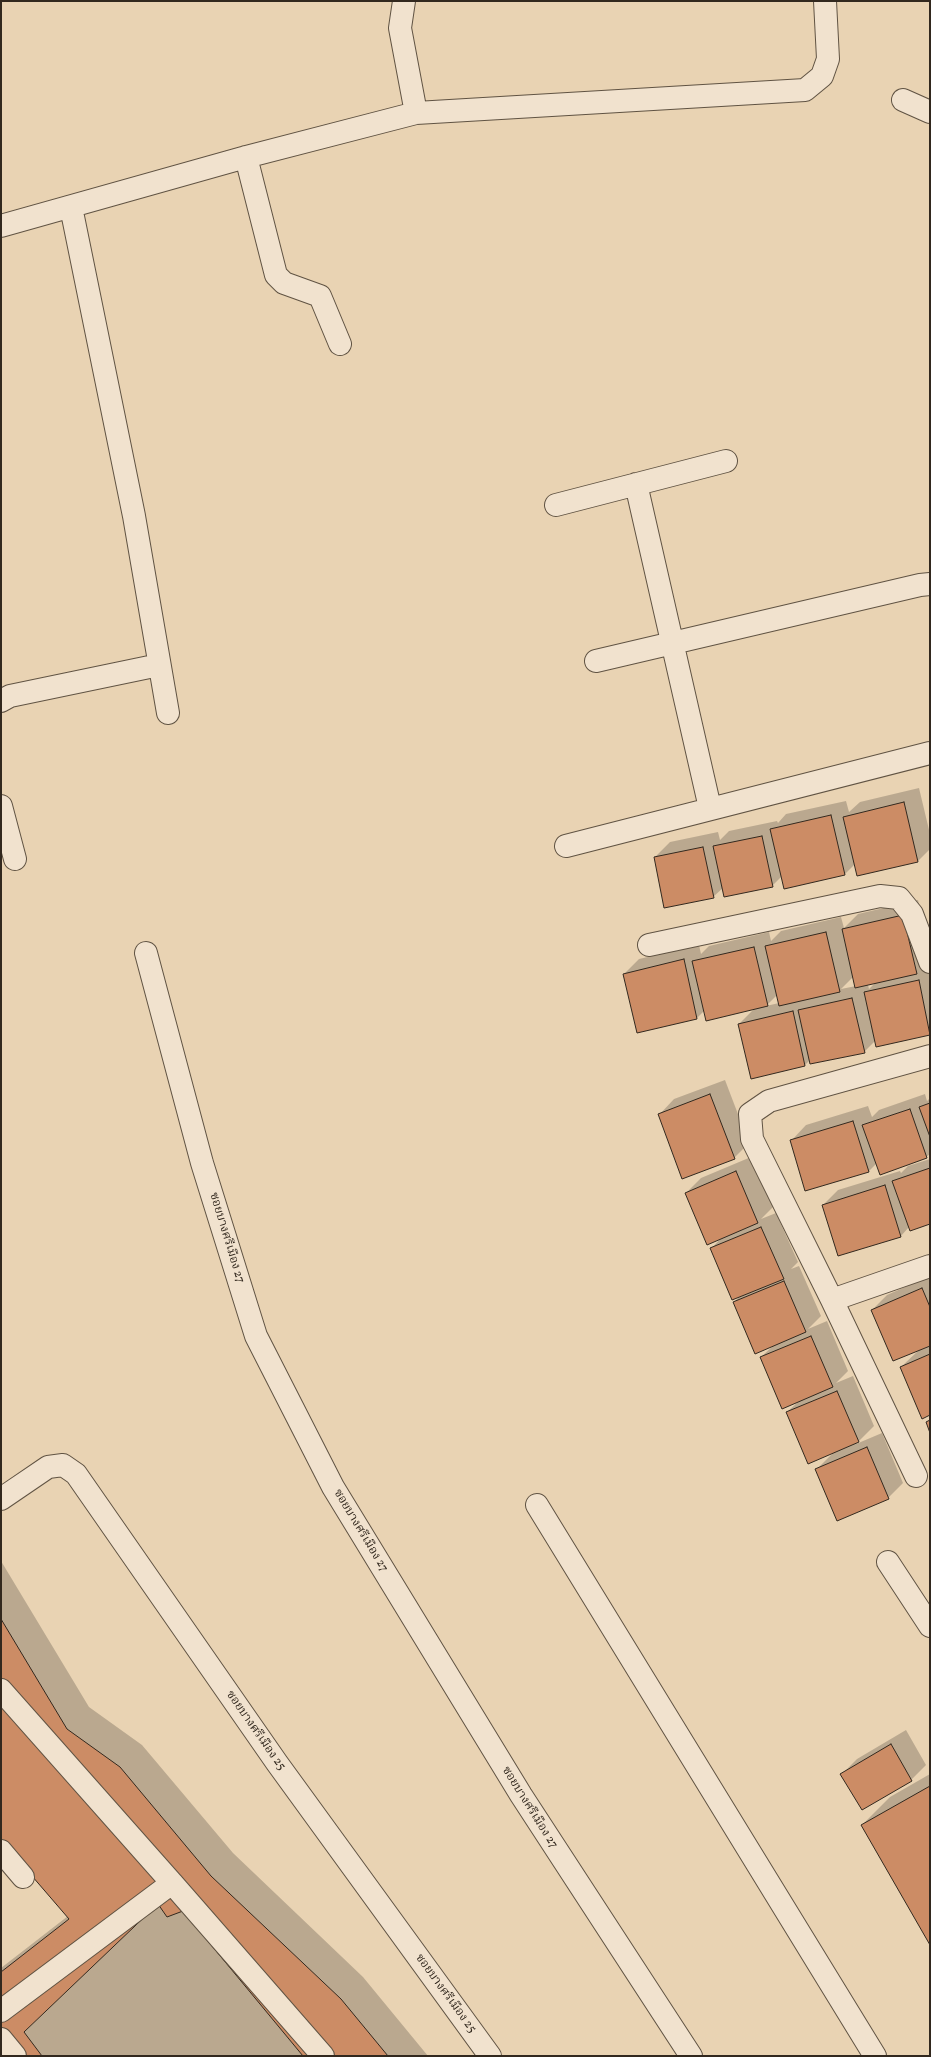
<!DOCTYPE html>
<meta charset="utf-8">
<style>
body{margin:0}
#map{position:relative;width:931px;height:2057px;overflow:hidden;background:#e9d3b3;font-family:Vollkorn,serif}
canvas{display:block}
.frame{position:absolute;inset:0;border:2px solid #32281e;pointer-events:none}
</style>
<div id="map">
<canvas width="931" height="2057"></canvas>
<div class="frame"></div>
</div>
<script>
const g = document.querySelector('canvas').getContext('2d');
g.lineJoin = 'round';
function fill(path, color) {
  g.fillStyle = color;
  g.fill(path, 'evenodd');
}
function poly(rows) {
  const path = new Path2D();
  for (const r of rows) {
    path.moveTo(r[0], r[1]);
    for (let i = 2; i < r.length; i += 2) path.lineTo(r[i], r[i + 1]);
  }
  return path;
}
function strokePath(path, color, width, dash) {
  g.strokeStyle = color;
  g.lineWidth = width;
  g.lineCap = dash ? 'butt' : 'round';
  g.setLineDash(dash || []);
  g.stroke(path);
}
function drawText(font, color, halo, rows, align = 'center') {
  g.font = font + ' Vollkorn,"Noto Serif Thai",serif';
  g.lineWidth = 3;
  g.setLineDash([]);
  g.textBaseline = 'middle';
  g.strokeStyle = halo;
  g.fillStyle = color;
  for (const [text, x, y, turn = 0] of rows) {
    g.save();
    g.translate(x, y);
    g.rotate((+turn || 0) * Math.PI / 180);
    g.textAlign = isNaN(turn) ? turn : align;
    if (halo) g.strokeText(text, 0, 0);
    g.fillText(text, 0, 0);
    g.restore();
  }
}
fill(poly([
 [919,788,930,834,930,849,918,861,855,864,845,874,785,887,782,876,772,886,723,888,713,897,655,857,670,842,718,832,720,840,729,831,777,821,778,823,786,814,846,801,849,812,860,802],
 [918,900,930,953,930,1034,877,1045,876,1040,864,1052,810,1060,804,1066,739,1024,755,1008,705,1010,697,1018,637,1032,624,974,639,959,699,945,701,954,709,946,769,932,771,941,781,931,841,917,844,928,858,914],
 [854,976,856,986,841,989],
 [875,983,869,989,868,985],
 [777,995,779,1003,766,1006],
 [725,1080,749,1143,734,1158,659,1115,674,1099],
 [925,1094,927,1101,930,1098,930,1154,926,1157,877,1163,868,1172,791,1141,806,1125,868,1106,872,1117,879,1110],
 [751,1157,773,1207,761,1219,776,1213,798,1262,791,1269,799,1266,821,1316,808,1329,827,1321,848,1371,836,1383,853,1376,874,1426,856,1444,882,1433,903,1483,888,1498,817,1469,834,1452,787,1412,799,1401,761,1357,774,1345,734,1302,740,1296,711,1249,722,1237,686,1193,701,1178],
 [930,1159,930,1223,909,1227,901,1236,823,1205,838,1190,900,1171,901,1173,908,1166],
 [930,1276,930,1414,901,1367,920,1349,872,1310,887,1295],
 [1,1561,89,1707,142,1745,233,1853,363,1977,428,2056,1,2056,1,1968,68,1916,1,1838],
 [906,1730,926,1765,911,1780,842,1774,857,1759],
 [930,1774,930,1943,862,1825,890,1797]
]), '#0003');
const building = poly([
 [904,802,918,862,857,876,843,817,904,802],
 [831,815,845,875,784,889,770,829,831,815],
 [762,836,773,887,724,897,713,846,762,836],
 [703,847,714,898,664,908,654,857,703,847],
 [903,915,917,974,855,988,842,929,903,915],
 [826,932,840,992,779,1006,765,946,826,932],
 [754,947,768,1006,706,1021,692,961,754,947],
 [684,959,697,1019,637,1033,623,974,684,959],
 [919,980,930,1035,876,1047,864,992,919,980],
 [852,998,865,1053,810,1064,798,1010,852,998],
 [793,1011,805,1066,751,1079,738,1024,793,1011],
 [710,1094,735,1159,682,1179,658,1114,710,1094],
 [930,1103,930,1137,919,1107,930,1103],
 [910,1109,927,1158,880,1175,862,1125,910,1109],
 [853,1121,869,1172,805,1191,790,1140,853,1121],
 [930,1168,930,1224,910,1231,892,1181,930,1168],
 [736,1171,758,1223,707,1245,685,1193,736,1171],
 [885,1185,901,1237,838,1256,822,1205,885,1185],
 [761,1227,784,1279,732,1300,710,1248,761,1227],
 [784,1281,806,1332,755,1354,733,1302,784,1281],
 [922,1288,930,1307,930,1346,893,1361,871,1310,922,1288],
 [811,1336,833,1387,782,1409,760,1357,811,1336],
 [930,1354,930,1415,922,1419,900,1367,930,1354],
 [837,1391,859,1442,808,1464,786,1412,837,1391],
 [930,1420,930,1433,926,1422,930,1420],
 [867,1447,889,1499,837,1521,815,1469,867,1447],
 [1,1619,67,1729,120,1767,211,1876,341,1999,388,2056,1,2056,1,1972,69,1919,1,1840,1,1619],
 [891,1744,912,1781,862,1810,840,1774,891,1744],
 [930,1786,930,1945,861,1825,930,1786],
 [158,1904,167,1917,183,1911,303,2056,42,2056,24,2032,158,1904]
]);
fill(building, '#cc8c65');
strokePath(building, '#32281e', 1);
const minor = poly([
 [404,1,400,28,416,113],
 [903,100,930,112],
 [246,157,276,275,284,283,320,296,340,344],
 [71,207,134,516,168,713],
 [1,226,246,157,416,113,805,90,822,76,828,59,825,1],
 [636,484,710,808],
 [556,505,726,461],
 [596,661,920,585,930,584],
 [1,701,10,696,159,665],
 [1,806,15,859],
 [566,846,930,753],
 [649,945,880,896,899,898,912,914,930,962],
 [146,953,202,1163,256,1336,333,1487,521,1795,691,2056],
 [832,1300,930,1266],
 [916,1476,832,1300,752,1139,750,1114,769,1101,930,1056],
 [1,1499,48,1467,63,1465,76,1474,277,1763,490,2056],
 [537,1505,875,2056],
 [888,1562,930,1626],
 [1,1690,172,1883],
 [1,1851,23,1877],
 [1,2011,172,1883,323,2056],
 [1,2039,15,2056]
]);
strokePath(minor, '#605343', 24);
strokePath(minor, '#f1e2ce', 22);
drawText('12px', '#32281e', '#f1e2ce', [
 ["ซอยบางศรีเมือง 27",226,1238,73],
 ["ซอยบางศรีเมือง 27",360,1531,59],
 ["ซอยบางศรีเมือง 25",255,1731,55],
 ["ซอยบางศรีเมือง 27",529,1808,58],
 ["ซอยบางศรีเมือง 25",445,1994,54]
]);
</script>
